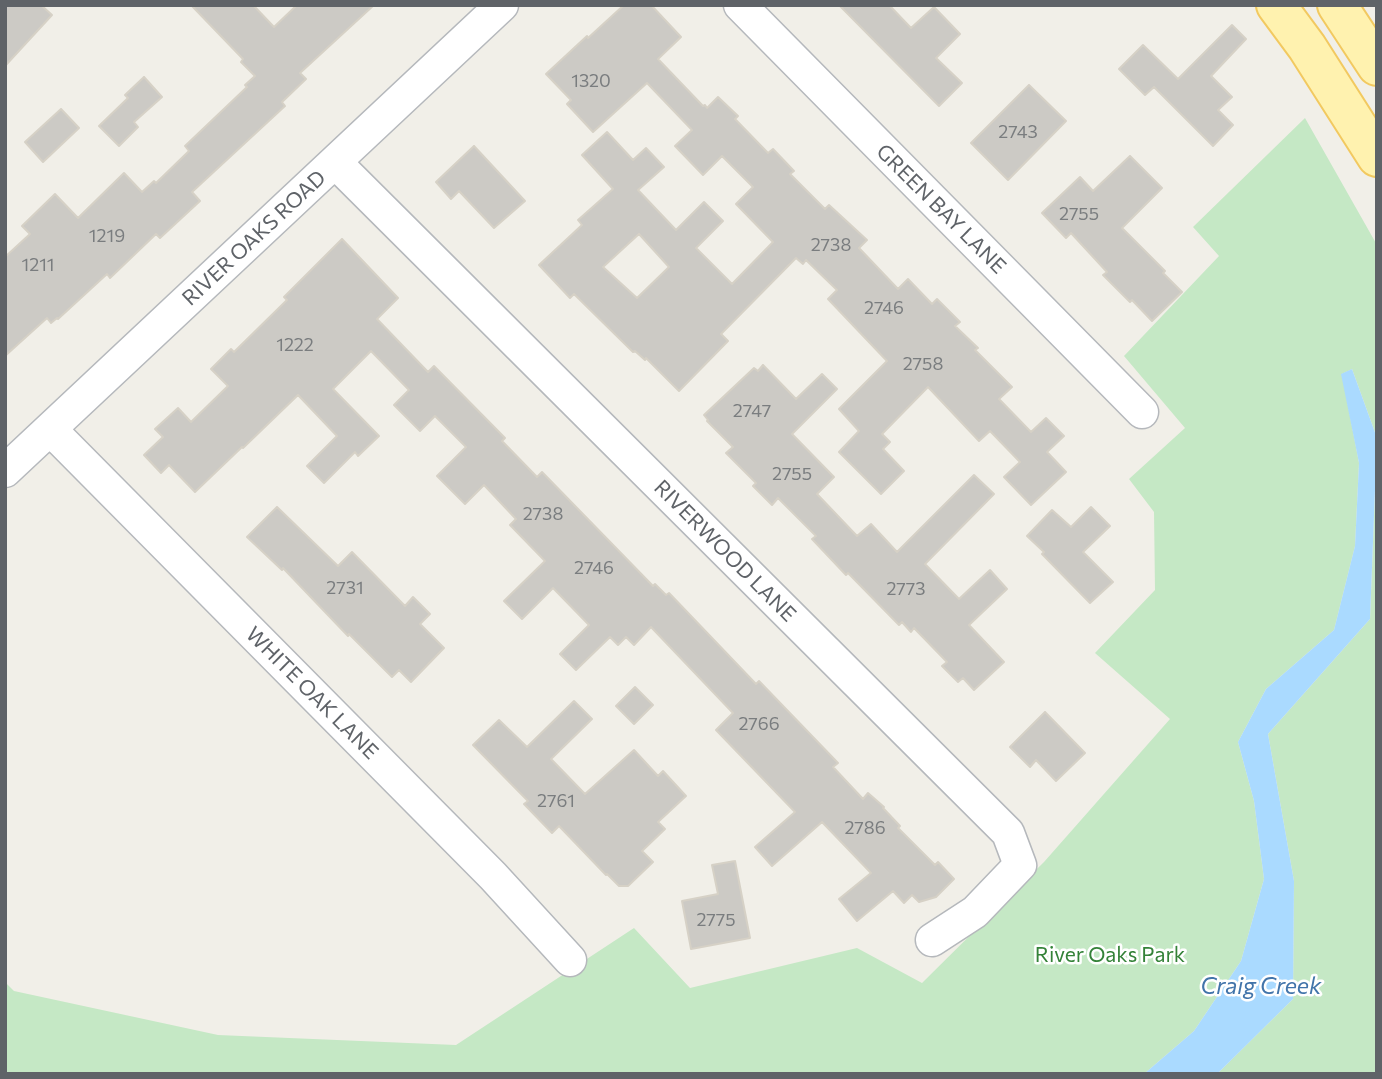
<!DOCTYPE html>
<style>
body{margin:0}
#map{position:relative;width:1382px;height:1079px;overflow:hidden;background:#f1efe8;font-family:Commissioner,sans-serif}
canvas{display:block}
.frame{position:absolute;inset:0;border:7px solid #5f6368;pointer-events:none}
</style>
<div id="map">
<canvas width="1382" height="1079"></canvas>
<div class="frame"></div>
</div>
<script>
const g = document.querySelector('canvas').getContext('2d');
g.lineJoin = 'round';
function fill(path, color) {
  g.fillStyle = color;
  g.fill(path, 'evenodd');
}
function poly(rows) {
  const path = new Path2D();
  for (const r of rows) {
    path.moveTo(r[0], r[1]);
    for (let i = 2; i < r.length; i += 2) path.lineTo(r[i], r[i + 1]);
  }
  return path;
}
function strokePath(path, color, width, dash) {
  g.strokeStyle = color;
  g.lineWidth = width;
  g.lineCap = dash ? 'butt' : 'round';
  g.setLineDash(dash || []);
  g.stroke(path);
}
function drawText(font, color, halo, rows, align = 'center') {
  g.font = font + ' Commissioner,sans-serif';
  g.lineWidth = 5;
  g.setLineDash([]);
  g.textBaseline = 'middle';
  g.strokeStyle = halo;
  g.fillStyle = color;
  for (const [text, x, y, turn = 0] of rows) {
    g.save();
    g.translate(x, y);
    g.rotate((+turn || 0) * Math.PI / 180);
    g.textAlign = isNaN(turn) ? turn : align;
    if (halo) g.strokeText(text, 0, 0);
    g.fillText(text, 0, 0);
    g.restore();
  }
}
fill(poly([
 [1305,118,1377,245,1377,438,1352,369,1342,374,1359,463,1355,546,1334,630,1266,689,1238,742,1254,801,1264,879,1241,961,1194,1031,1144,1074,5,1074,5,982,14,991,218,1035,456,1045,634,928,690,988,857,948,922,983,1044,862,1170,719,1095,653,1155,590,1154,512,1129,479,1185,428,1124,356,1219,256,1193,227],
 [1377,440,1377,1074,1217,1074,1293,999,1294,881,1268,734,1370,619]
]), '#c5e8c5');
fill(poly([
 [1352,369,1377,438,1370,619,1268,734,1294,881,1293,999,1217,1074,1144,1074,1194,1031,1241,961,1264,879,1254,801,1238,742,1266,689,1334,630,1355,546,1359,463,1341,374]
]), '#aadaff');
const building = poly([
 [5,5,41,5,52,15,5,66,5,5],
 [191,5,253,5,274,27,297,5,374,5,300,73,306,79,282,102,285,106,192,192,200,201,160,238,156,234,110,278,107,274,58,319,57,318,51,323,47,318,5,356,5,257,30,234,22,226,55,194,78,218,124,173,142,192,154,181,156,183,189,151,185,146,247,87,245,85,255,76,241,62,243,59,191,5],
 [624,5,651,5,681,37,658,59,703,106,705,105,707,108,718,97,738,116,735,119,768,153,773,149,794,171,790,174,825,209,829,205,867,240,859,248,898,289,908,279,932,304,937,299,960,322,955,326,978,348,975,350,1012,387,999,399,1031,432,1046,418,1064,436,1047,452,1066,472,1031,505,1004,477,1020,462,990,431,979,441,928,387,882,434,890,442,883,449,904,471,881,494,839,452,859,431,839,409,887,361,828,299,837,290,806,260,803,264,796,258,721,334,728,341,679,391,646,358,645,360,635,351,633,352,574,294,570,298,539,265,582,225,578,220,613,189,582,155,607,132,633,160,646,148,664,167,638,190,676,230,704,202,723,221,696,248,732,284,773,242,736,204,753,187,722,156,703,175,675,146,692,130,647,83,593,132,567,104,571,100,546,74,587,36,588,38,624,5],
 [639,234,669,267,637,298,603,267,639,234],
 [839,5,889,5,911,28,934,7,960,34,936,58,962,83,939,106,839,5],
 [1232,25,1246,39,1211,76,1232,97,1218,110,1233,125,1213,146,1154,87,1145,95,1119,69,1143,45,1178,79,1232,25],
 [144,77,162,97,134,122,138,127,119,146,99,126,128,98,125,95,144,77],
 [1029,85,1066,121,1008,180,971,143,1029,85],
 [61,109,79,128,43,162,25,142,61,109],
 [474,146,525,201,494,228,459,191,451,199,436,182,474,146],
 [1130,156,1162,188,1122,228,1165,271,1163,273,1182,292,1152,321,1132,300,1130,302,1103,275,1107,272,1071,233,1066,238,1042,213,1080,177,1093,191,1130,156],
 [342,239,398,298,377,319,428,372,434,366,505,438,502,441,537,477,542,472,653,586,655,584,666,595,669,593,756,684,759,681,838,763,833,767,863,799,868,793,884,807,883,808,900,826,898,828,935,865,938,862,954,879,936,897,919,902,912,895,904,903,893,891,857,921,839,899,871,873,822,822,772,866,755,847,795,812,716,730,733,713,651,627,634,645,626,637,618,645,610,637,576,670,560,654,589,625,553,588,522,619,504,601,545,561,510,525,516,519,484,485,465,504,437,476,466,447,435,416,420,431,394,405,409,390,371,351,333,389,379,436,358,456,355,452,324,483,307,466,337,436,298,395,243,448,242,447,195,492,169,465,161,473,144,455,163,437,155,429,178,408,191,422,228,386,211,369,231,349,234,352,287,300,284,297,342,239],
 [763,365,796,399,822,374,837,389,792,434,834,477,817,494,857,536,871,524,897,552,974,475,994,494,925,564,959,599,990,570,1007,589,969,625,1004,662,974,690,963,678,958,682,942,666,947,662,914,628,911,632,902,622,899,625,848,573,846,575,812,539,816,536,778,498,772,505,753,486,756,483,726,453,733,447,707,421,708,420,704,415,754,368,758,371,763,365],
 [277,507,338,566,352,552,405,606,413,597,430,614,420,624,444,648,411,682,399,670,392,677,349,634,348,636,326,613,283,568,282,570,247,537,277,507],
 [1091,507,1110,526,1083,552,1113,582,1090,603,1042,554,1044,552,1027,536,1052,510,1071,527,1091,507],
 [635,687,653,705,634,724,616,706,635,687],
 [574,701,592,719,551,759,585,794,634,750,658,776,663,771,686,796,658,822,665,829,642,851,653,862,628,886,619,886,607,874,606,875,559,826,552,833,524,804,528,801,473,745,499,720,527,747,574,701],
 [1045,712,1085,753,1056,781,1036,760,1030,767,1010,747,1045,712],
 [735,861,750,938,691,949,682,901,718,894,712,865,735,861]
]);
fill(building, '#cccac5');
strokePath(building, '#d6d1c6', 2);
const minor = poly([
 [740,5,1142,412],
 [335,162,1008,833,1020,865,975,912,932,940],
 [50,429,493,876,570,960],
 [5,471,502,5]
]);
const major = poly([
 [1276,5,1307,47,1377,157],
 [1337,5,1377,66]
]);
strokePath(minor, '#b5b8bc', 35);
strokePath(major, '#f2c960', 42);
strokePath(minor, '#fff', 32);
strokePath(major, '#fff2af', 38);
drawText('18px', '#7a7d7f', null, [
 ["1320",591,81],
 ["2743",1018,132],
 ["2755",1079,214],
 ["1219",107,236],
 ["2738",831,245],
 ["1211",38,265],
 ["2746",884,308],
 ["1222",295,345],
 ["2758",923,364],
 ["2747",752,411],
 ["2755",792,474],
 ["2738",543,514],
 ["2746",594,568],
 ["2731",345,588],
 ["2773",906,589],
 ["2766",759,724],
 ["2761",556,801],
 ["2786",865,828],
 ["2775",716,920]
]);
drawText('21px', '#5f6368', '#fff', [
 ["GREEN BAY LANE",941,209,45],
 ["RIVER OAKS ROAD",254,238,-43],
 ["RIVERWOOD LANE",725,551,45],
 ["WHITE OAK LANE",312,693,45]
]);
drawText('21px', '#348238', '#fff', [
 ["River Oaks Park",1110,955]
]);
drawText('italic 23px', '#4174aa', '#fff', [
 ["Craig Creek",1261,986]
]);
</script>
